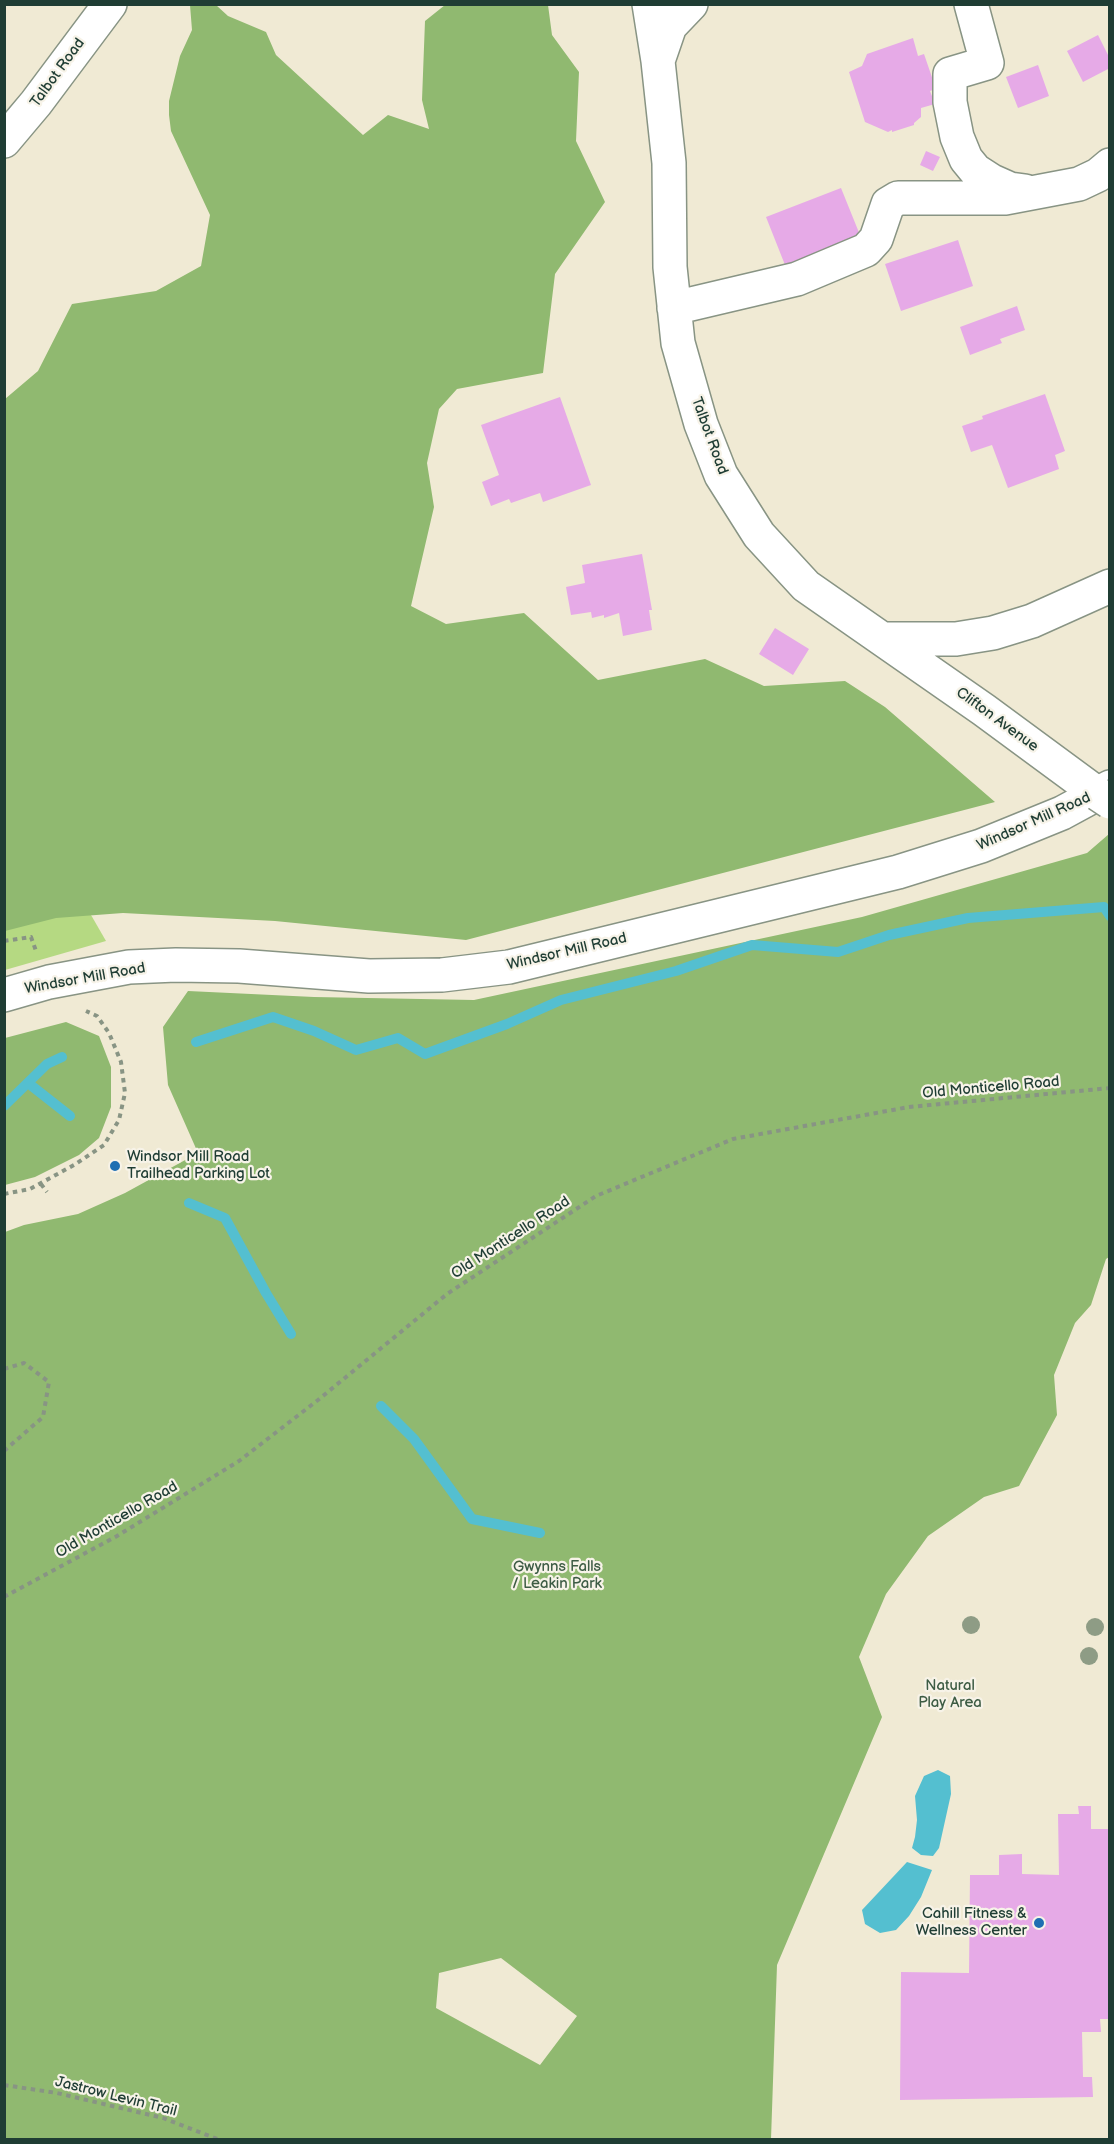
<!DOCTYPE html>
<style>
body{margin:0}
#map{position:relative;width:1114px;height:2144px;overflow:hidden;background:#f0ead4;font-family:"Balsamiq Sans",sans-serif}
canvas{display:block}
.frame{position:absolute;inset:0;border:6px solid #1f3d34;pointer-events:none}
</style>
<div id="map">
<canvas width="1114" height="2144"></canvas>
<div class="frame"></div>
</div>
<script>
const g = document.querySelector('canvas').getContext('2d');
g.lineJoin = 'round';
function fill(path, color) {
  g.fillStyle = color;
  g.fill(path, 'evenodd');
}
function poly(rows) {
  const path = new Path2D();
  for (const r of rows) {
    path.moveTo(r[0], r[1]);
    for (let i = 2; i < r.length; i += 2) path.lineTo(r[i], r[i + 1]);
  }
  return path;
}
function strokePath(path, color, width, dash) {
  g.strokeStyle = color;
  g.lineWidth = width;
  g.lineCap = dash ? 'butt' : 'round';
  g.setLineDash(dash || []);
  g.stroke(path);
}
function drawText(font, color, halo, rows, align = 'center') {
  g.font = font + ' "Balsamiq Sans",sans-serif';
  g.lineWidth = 4.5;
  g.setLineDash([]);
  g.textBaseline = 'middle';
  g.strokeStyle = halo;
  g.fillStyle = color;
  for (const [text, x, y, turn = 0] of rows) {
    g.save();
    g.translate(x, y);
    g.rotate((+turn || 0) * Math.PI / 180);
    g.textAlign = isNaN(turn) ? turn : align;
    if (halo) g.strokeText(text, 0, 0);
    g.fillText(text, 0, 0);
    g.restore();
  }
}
fill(poly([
 [72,882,106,941,5,970,5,910]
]), '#b5d982');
fill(poly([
 [190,5,216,5,228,16,266,32,276,55,363,135,388,115,429,129,422,100,425,21,445,5,548,5,552,35,579,72,576,141,605,202,555,274,543,373,457,389,439,409,427,463,434,507,411,606,446,624,524,613,598,680,705,659,764,686,845,681,885,707,995,802,466,940,275,921,123,913,56,918,5,931,5,399,38,371,72,304,156,291,201,266,210,215,171,131,169,115,169,101,180,56,192,30],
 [1109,834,1109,1257,1106,1259,1091,1305,1075,1323,1054,1375,1057,1415,1019,1486,984,1497,928,1536,886,1594,859,1657,882,1717,777,1965,771,2139,5,2139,5,1232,24,1225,78,1214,125,1193,198,1153,168,1085,163,1027,188,991,314,997,474,1000,862,917,1087,853],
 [501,1958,577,2016,540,2065,436,2008,439,1973],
 [66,1022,99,1036,111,1067,111,1107,99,1138,79,1155,35,1177,5,1185,5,1038]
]), '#90b970');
fill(poly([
 [938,1770,950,1776,951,1794,939,1848,933,1856,921,1855,912,1848,915,1837,917,1820,915,1796,924,1776],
 [907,1862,932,1870,921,1897,909,1916,896,1930,880,1933,865,1924,862,1910]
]), '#54bfd0');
strokePath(poly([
 [196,1042,273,1017,314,1031,356,1050,398,1038,425,1054,507,1024,561,1000,676,971,752,945,838,952,889,935,968,918,1104,907,1110,916],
 [28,1083,70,1116],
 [4,1106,47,1064,62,1057],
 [189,1203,225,1218,266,1293,291,1334],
 [381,1406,414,1439,472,1519,540,1533]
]), '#54bfd0', 10);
fill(poly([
 [1098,35,1110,59,1110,68,1083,82,1067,51],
 [913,38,918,56,924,54,936,89,930,91,935,104,921,108,921,117,914,123,914,125,892,132,892,130,888,132,865,122,849,72,862,66,867,54],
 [1038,65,1049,96,1018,108,1006,77],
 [926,151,940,157,933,171,920,165],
 [841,188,862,240,787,270,766,217],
 [958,240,973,286,901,311,885,264],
 [1017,306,1025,330,1000,339,1002,343,970,355,960,327],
 [1045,394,1065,451,1055,455,1059,469,1008,488,992,445,971,452,962,426,983,419,982,416],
 [560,397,591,485,543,502,540,493,511,503,509,499,491,506,482,482,499,475,481,425],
 [642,554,652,610,649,610,652,630,623,636,619,613,604,618,604,615,592,618,591,612,571,615,566,587,585,583,582,565],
 [775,628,809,649,793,675,759,654],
 [1078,1806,1091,1806,1091,1829,1110,1829,1110,2019,1100,2019,1101,2032,1082,2032,1083,2077,1092,2077,1093,2097,900,2100,901,1972,969,1973,970,1875,999,1875,999,1855,1022,1854,1022,1874,1059,1875,1058,1814,1079,1814]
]), '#e6aae7');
const minor = poly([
 [649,4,658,61,669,163,670,267,678,343,701,424,721,475,759,535,806,586,984,710,1098,794],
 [971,4,987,63,950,74,950,102,957,137,966,159,975,170,992,181,1010,189,1025,191],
 [658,61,670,26,691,4],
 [4,141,36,103,110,4],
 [674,308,797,279,866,250,876,239,888,204,898,198,1005,198,1079,184,1098,175,1110,165],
 [883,639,956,639,993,633,1032,621,1110,586]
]);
const major = poly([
 [4,995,49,982,129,967,176,965,239,966,369,976,442,975,509,967,898,872,981,846,1062,813,1110,787]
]);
strokePath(minor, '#889484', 36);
strokePath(major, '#889484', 36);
strokePath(poly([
 [4,941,31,937,36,951],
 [41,1184,47,1192],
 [4,1194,30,1189,74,1165,104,1145,119,1120,125,1093,121,1062,109,1033,97,1016,86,1011],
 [4,1369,24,1363,49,1382,43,1417,4,1451],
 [4,1597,117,1536,239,1461,318,1400,447,1294,596,1196,733,1139,909,1107,1110,1088],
 [4,2085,57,2093,163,2118,220,2140]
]), '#889484', 4, [4.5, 4.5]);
strokePath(minor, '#fff', 33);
strokePath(major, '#fff', 33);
const minorBridge = poly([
 [1098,794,1110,802]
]);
strokePath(minorBridge, '#889484', 36, []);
strokePath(minorBridge, '#fff', 33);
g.fillStyle = '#8e9c85';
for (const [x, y] of [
 [971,1625],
 [1095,1627],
 [1089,1656]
]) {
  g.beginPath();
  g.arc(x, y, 9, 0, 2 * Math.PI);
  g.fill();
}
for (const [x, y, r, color] of [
 [115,1166,6,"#1f6fb2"],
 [1039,1923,6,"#1f6fb2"]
]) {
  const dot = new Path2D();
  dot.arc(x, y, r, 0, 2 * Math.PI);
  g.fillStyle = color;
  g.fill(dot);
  strokePath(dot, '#f7f3e8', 2);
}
drawText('15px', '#1f3d34', '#f7f3e8', [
 ["Talbot Road",58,73,-54],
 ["Talbot Road",709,436,70],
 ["Clifton Avenue",997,720,36],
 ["Windsor Mill Road",1034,822,-24],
 ["Windsor Mill Road",567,952,-13],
 ["Windsor Mill Road",85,979,-10],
 ["Old Monticello Road",991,1088,-5],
 ["Old Monticello Road",511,1238,-33],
 ["Old Monticello Road",117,1520,-30],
 ["Jastrow Levin Trail",116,2097,14]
]);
drawText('15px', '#1f3d34', '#f7f3e8', [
 ["Windsor Mill Road",127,1157],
 ["Trailhead Parking Lot",127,1174],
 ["Cahill Fitness &",1027,1914,"right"],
 ["Wellness Center",1027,1931,"right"]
], 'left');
drawText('15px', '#3d5c44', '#f7f3e8', [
 ["Gwynns Falls",557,1567],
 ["/ Leakin Park",557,1584],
 ["Natural",950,1686],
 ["Play Area",950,1703]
]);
</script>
